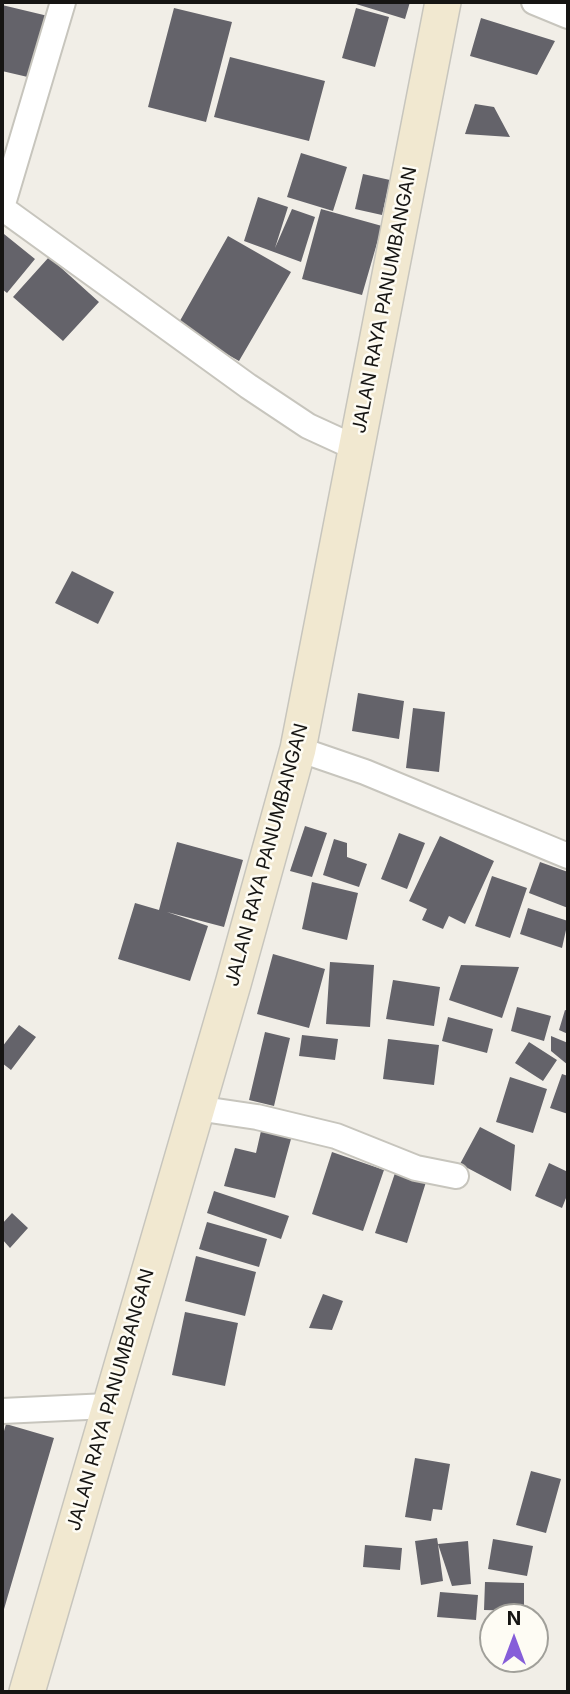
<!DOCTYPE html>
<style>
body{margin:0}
#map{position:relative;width:570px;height:1694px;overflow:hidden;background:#f1eee7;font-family:Inter,sans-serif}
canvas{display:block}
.frame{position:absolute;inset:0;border:4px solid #161513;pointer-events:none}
.north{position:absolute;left:479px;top:1603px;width:70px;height:70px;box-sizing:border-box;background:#fefcf4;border:2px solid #a1a09a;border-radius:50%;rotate:0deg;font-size:19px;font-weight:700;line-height:28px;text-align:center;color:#161513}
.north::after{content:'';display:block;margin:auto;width:24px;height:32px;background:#865ed9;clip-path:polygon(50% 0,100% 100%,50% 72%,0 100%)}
</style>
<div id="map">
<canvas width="570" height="1694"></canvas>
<div class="frame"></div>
<div class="north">N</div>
</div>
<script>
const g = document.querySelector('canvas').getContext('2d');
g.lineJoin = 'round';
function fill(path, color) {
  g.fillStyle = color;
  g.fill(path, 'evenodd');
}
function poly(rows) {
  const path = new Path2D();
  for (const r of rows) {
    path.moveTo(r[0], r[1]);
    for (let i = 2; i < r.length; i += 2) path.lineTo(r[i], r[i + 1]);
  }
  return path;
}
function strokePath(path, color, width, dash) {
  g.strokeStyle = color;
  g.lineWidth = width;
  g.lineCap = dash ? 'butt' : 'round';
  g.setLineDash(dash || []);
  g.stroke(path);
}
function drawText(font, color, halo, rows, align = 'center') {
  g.font = font + ' Inter,sans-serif';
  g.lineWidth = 5;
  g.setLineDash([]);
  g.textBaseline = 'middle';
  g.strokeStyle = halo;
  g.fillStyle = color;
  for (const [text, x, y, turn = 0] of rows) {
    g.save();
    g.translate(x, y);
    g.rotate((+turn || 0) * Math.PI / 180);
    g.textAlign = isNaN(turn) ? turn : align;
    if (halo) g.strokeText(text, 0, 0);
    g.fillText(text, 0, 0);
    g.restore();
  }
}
fill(poly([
 [357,2,410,2,405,19,356,4],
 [2,5,48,16,32,78,2,71],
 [174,8,232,22,206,122,148,107],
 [356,8,389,17,375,67,342,58],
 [481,18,555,41,537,75,470,56],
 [230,57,325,81,309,141,214,117],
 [475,104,494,107,510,137,465,134],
 [301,153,347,167,333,211,287,197],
 [363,174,390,180,382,215,355,209],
 [258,197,288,207,275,248,292,209,315,217,301,262,244,241],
 [321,209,382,226,362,295,302,279],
 [4,234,35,259,7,293,2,289],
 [228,236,291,272,239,361,177,326],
 [49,257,99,302,63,341,13,297],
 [72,571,114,592,98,624,55,603],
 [358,693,404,701,399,739,352,731],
 [413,708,445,712,439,772,406,768],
 [305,826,327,833,312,877,290,871],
 [399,833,425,843,407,889,381,879],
 [440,836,494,861,465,924,449,916,443,929,422,920,427,909,409,901],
 [334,839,347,843,347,857,367,864,359,887,323,875],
 [177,842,243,860,224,927,167,912,208,926,190,981,118,959,135,903,159,910],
 [540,862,568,872,568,908,529,893],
 [492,876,527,888,510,938,475,926],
 [312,882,358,893,347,940,302,929],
 [528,908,568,921,562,948,520,934],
 [273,954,325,969,309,1028,257,1014],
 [330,962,374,965,370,1027,326,1024],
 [461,965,519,967,502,1018,449,1000],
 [393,980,440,987,434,1026,386,1019],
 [517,1007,551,1016,544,1041,511,1031],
 [565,1010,568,1011,568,1034,559,1030],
 [448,1017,493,1029,487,1053,442,1041],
 [19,1025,36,1037,11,1070,2,1063,2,1047],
 [265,1032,290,1038,274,1106,249,1100],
 [302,1035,338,1039,335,1060,299,1056],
 [551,1036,568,1043,568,1065,551,1051],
 [388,1039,439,1045,434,1085,383,1079],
 [529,1042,557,1060,543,1081,515,1063],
 [562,1074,568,1076,568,1114,550,1108],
 [510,1077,547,1089,533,1133,496,1122],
 [480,1127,515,1145,511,1191,460,1164],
 [261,1131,291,1139,275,1198,224,1186,235,1148,256,1153],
 [332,1152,384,1170,363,1231,312,1214],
 [549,1163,568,1172,568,1193,562,1208,535,1196],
 [395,1173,426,1182,407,1243,375,1233],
 [214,1191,289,1216,281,1239,207,1213],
 [12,1213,28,1228,10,1248,2,1239,2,1224],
 [207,1222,267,1239,259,1267,199,1249],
 [196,1256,256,1272,245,1316,185,1301],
 [323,1294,343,1301,332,1330,309,1328],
 [185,1312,238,1323,225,1386,172,1375],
 [6,1424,54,1438,2,1616,2,1438],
 [415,1458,450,1464,442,1510,433,1509,431,1521,405,1517],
 [531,1471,561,1479,546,1533,516,1525],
 [437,1538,438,1544,468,1541,471,1584,452,1586,438,1544,443,1581,421,1585,415,1541],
 [493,1539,533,1546,527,1576,488,1569],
 [365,1545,402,1548,400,1570,363,1567],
 [485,1582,524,1583,524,1611,484,1610],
 [440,1592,478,1595,476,1620,437,1617]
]), '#64636a');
const minor = poly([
 [534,2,568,16],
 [2,207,63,2],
 [2,208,248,386,308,426,356,448],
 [298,749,365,772,568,856],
 [196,1108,257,1117,336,1136,416,1168,456,1176],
 [2,1411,108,1406]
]);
const secondary = poly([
 [27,1692,233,984,298,749,443,2]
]);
strokePath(minor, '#c7c5bd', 28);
strokePath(secondary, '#c7c5bd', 38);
strokePath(minor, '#fff', 24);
strokePath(secondary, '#f1e8d0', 35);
drawText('19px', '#161513', '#fefcf4', [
 ["JALAN RAYA PANUMBANGAN",385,300,-79],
 ["JALAN RAYA PANUMBANGAN",267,855,-75],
 ["JALAN RAYA PANUMBANGAN",111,1400,-74]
]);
</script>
